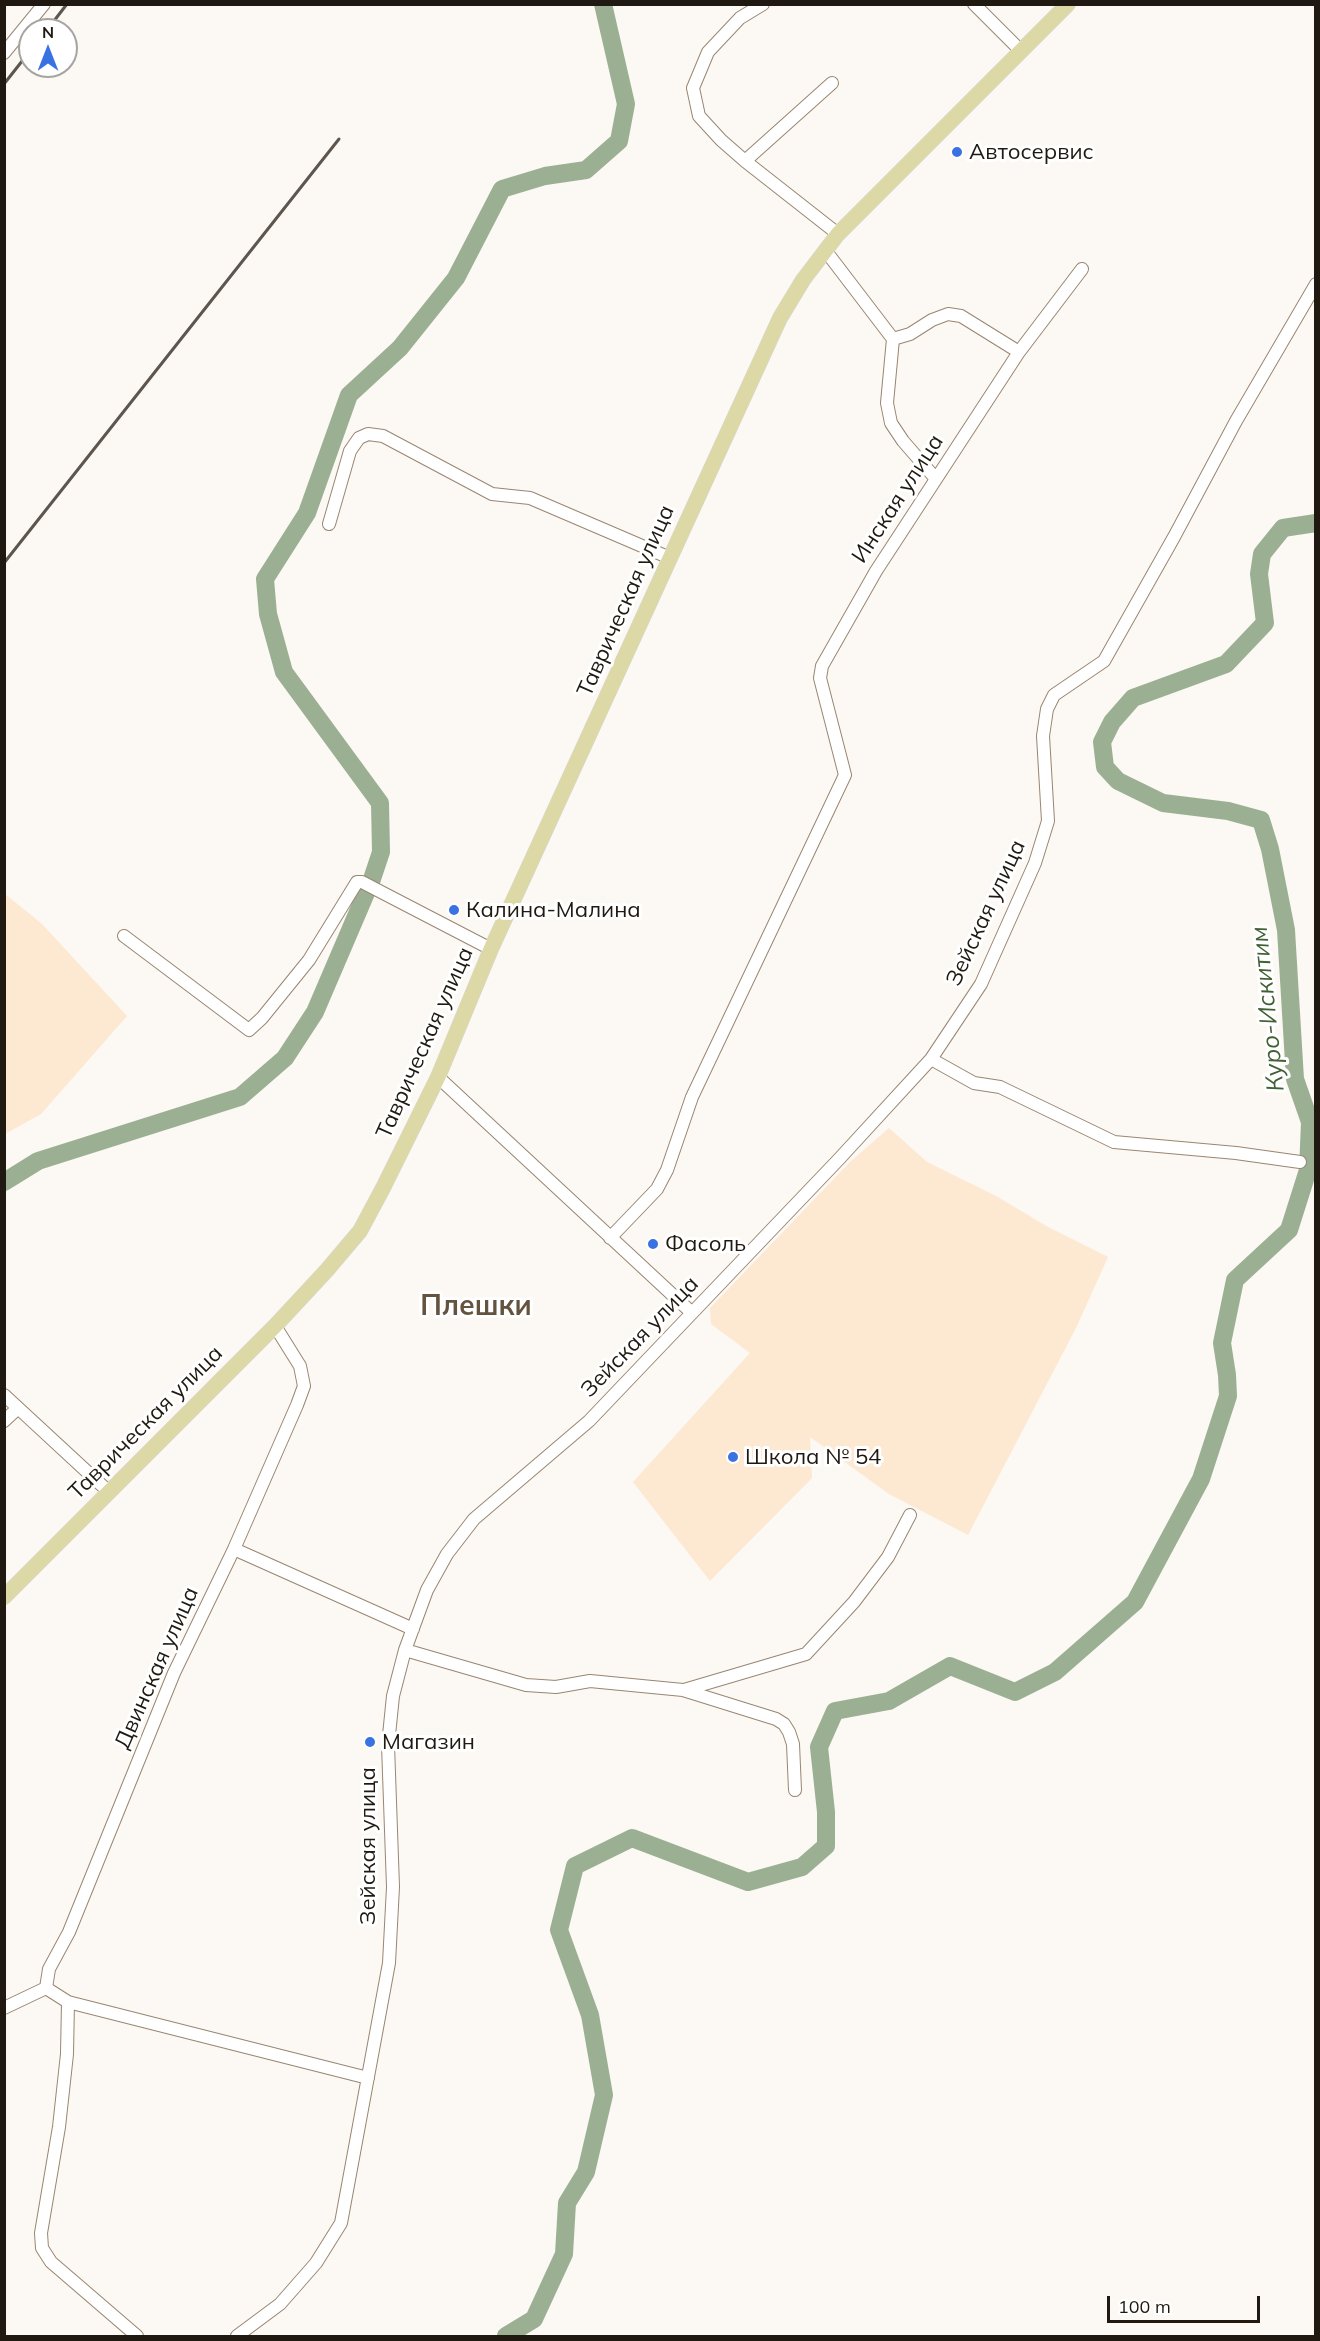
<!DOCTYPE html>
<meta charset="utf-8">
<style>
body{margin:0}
#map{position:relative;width:1320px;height:2341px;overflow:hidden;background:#fcf8f3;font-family:Mulish,sans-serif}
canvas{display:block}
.frame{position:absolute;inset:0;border:6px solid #201911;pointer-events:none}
.north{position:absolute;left:18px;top:18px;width:60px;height:60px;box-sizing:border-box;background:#fff;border:2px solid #a6a3a0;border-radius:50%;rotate:0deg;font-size:16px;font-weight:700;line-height:24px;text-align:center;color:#201911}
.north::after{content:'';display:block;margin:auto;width:21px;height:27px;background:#3a72e1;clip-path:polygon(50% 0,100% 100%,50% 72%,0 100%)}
.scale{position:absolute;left:1107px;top:2296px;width:153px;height:27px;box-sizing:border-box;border:3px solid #201911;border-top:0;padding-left:8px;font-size:18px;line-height:21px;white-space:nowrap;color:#201911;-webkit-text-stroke:4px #fff;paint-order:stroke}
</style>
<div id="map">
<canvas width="1320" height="2341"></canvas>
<div class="frame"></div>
<div class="north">N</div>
<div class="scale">100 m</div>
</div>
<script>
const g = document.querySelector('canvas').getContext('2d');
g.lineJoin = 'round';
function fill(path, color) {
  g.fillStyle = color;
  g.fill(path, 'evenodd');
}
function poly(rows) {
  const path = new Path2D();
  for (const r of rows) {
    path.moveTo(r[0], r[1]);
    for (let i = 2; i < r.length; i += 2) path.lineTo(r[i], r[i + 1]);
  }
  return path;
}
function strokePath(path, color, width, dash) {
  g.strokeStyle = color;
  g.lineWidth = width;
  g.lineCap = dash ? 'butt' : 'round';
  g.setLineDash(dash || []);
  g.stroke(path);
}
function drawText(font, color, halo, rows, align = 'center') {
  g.font = font + ' Mulish,sans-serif';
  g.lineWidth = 6;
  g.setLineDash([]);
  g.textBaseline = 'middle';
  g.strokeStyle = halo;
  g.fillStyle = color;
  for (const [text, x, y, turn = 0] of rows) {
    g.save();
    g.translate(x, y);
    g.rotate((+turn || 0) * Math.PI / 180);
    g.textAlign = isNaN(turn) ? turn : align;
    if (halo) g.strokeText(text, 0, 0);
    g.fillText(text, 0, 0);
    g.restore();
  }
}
fill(poly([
 [5,894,42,924,127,1016,41,1114,5,1134],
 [889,1128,927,1162,996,1196,1048,1227,1108,1257,1076,1328,968,1535,889,1494,810,1437,812,1478,710,1581,633,1482,750,1353,711,1324,710,1308,851,1161]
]), '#fde8d1');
strokePath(poly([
 [4,1182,38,1161,240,1097,285,1058,315,1012,372,879,381,852,380,803,284,672,268,614,265,579,307,513,349,395,400,348,456,278,502,189,545,176,586,170,619,141,626,104,603,4],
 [506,2336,534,2319,564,2254,567,2203,586,2172,604,2095,590,2015,559,1930,575,1866,632,1838,748,1882,802,1867,826,1846,826,1812,819,1747,835,1711,889,1701,950,1666,1015,1692,1055,1672,1135,1602,1201,1479,1228,1396,1227,1375,1222,1343,1235,1280,1289,1230,1308,1170,1310,1122,1295,1079,1286,930,1270,849,1261,820,1228,811,1163,803,1118,781,1105,767,1102,742,1112,722,1133,698,1226,664,1265,623,1259,574,1262,554,1283,528,1316,523]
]), '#9bb093', 18);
const minor = poly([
 [763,4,740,18,708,52,693,88,699,116,721,140,745,161,838,234],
 [974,4,1021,51],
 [4,53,44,4],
 [745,161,832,83],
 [825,250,893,339,887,403,891,423,903,441,936,479],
 [893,339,910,334,932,320,948,314,961,316,1019,352],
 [329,524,350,451,359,438,368,434,383,436,492,494,530,498,670,558],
 [124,936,249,1030,262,1018,309,960,357,882,362,882,385,894,491,949],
 [931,1059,974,1083,1000,1087,1114,1142,1236,1153,1300,1162],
 [438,1077,691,1312],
 [610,1238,657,1189,667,1170,692,1097,845,775,820,678,822,666,876,571,1019,352,1082,269],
 [4,1395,109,1492],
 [4,1421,18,1408],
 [234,1549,413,1629],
 [405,1650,526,1685,556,1687,590,1681,683,1690,776,1719,784,1724,789,1732,793,1744,795,1790],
 [684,1690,806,1654,854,1602,888,1557,910,1515],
 [46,1988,68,2002,368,2078],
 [68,2002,67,2054,59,2127,41,2233,42,2248,51,2262,137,2336],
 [4,2008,46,1988,49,1969,69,1932,174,1673,234,1549,297,1405,304,1386,300,1366,275,1326],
 [237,2336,280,2304,316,2263,341,2223,389,1963,393,1887,388,1745,393,1696,405,1650,427,1590,447,1554,474,1519,589,1421,840,1158,931,1059,981,984,1035,863,1048,821,1043,736,1047,709,1054,695,1104,661,1174,537,1236,421,1316,284]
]);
const major = poly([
 [4,1597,275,1326,327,1270,360,1231,383,1188,438,1077,491,949,780,318,803,280,838,234,1068,4]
]);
strokePath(minor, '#998671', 14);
strokePath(major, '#d7d6d4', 16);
strokePath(minor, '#fff', 12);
strokePath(major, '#ddd9a6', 15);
strokePath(poly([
 [47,30,67,4],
 [4,84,30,51],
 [4,563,339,139]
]), '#5c564f', 3);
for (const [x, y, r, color] of [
 [957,152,6,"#3a72e1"],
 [454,910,6,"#3a72e1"],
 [653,1244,6,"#3a72e1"],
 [733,1457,6,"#3a72e1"],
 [370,1742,6,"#3a72e1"]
]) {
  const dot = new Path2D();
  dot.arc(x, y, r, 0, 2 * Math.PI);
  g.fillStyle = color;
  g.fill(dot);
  strokePath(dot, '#fff', 2);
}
drawText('22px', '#201911', '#fff', [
 ["Автосервис",969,152],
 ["Калина-Малина",466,910],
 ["Фасоль",665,1244],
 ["Школа № 54",745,1457],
 ["Магазин",382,1742]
], 'left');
drawText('22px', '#201911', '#fff', [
 ["Инская улица",898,499,-57],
 ["Таврическая улица",626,601,-66],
 ["Зейская улица",986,913,-65],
 ["Таврическая улица",425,1043,-66],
 ["Зейская улица",640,1337,-46],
 ["Таврическая улица",146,1423,-45],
 ["Двинская улица",157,1668,-66],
 ["Зейская улица",368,1846,-90]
]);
drawText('italic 24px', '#416135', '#fff', [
 ["Куро-Искитим",1268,1009,-96]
]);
drawText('bold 28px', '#64533f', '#fff', [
 ["Плешки",476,1307]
]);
</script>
